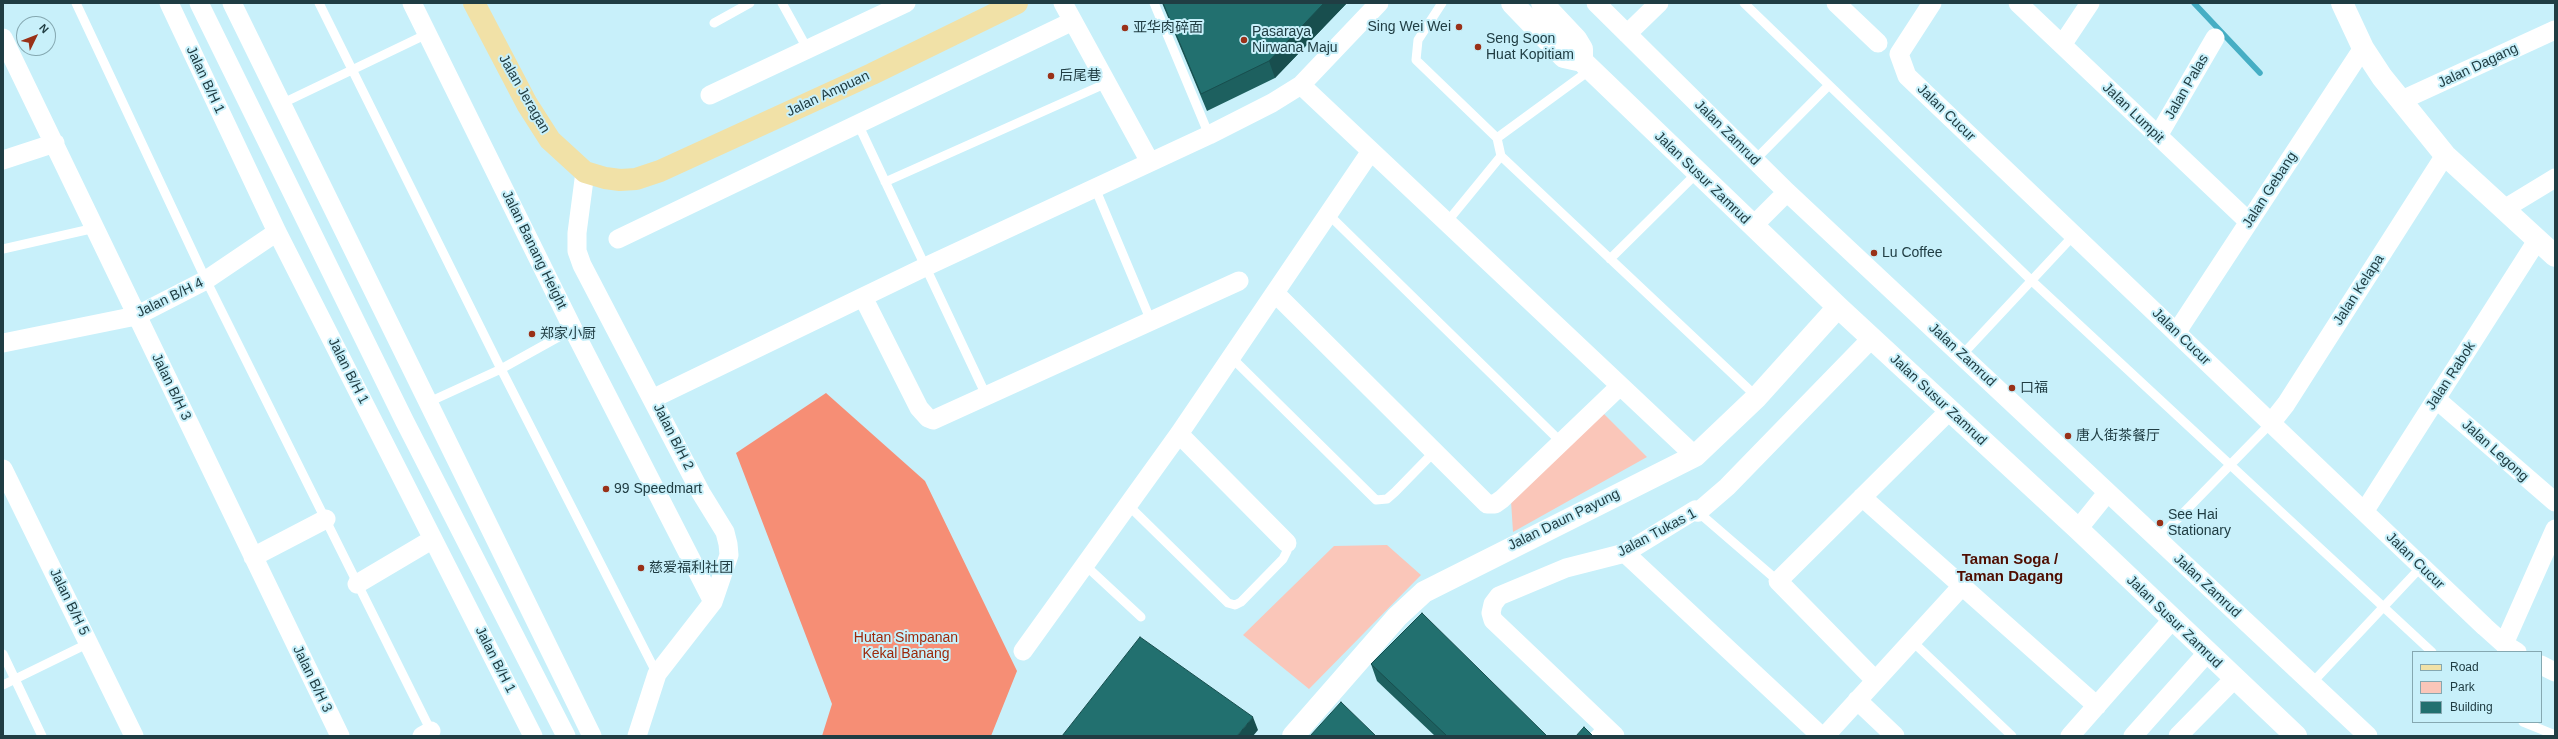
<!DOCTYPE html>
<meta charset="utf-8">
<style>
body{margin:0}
#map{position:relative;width:2558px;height:739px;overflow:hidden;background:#c8f0fa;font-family:Arial,sans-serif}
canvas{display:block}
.frame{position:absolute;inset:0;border:4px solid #203d43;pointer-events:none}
.legend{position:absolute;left:2412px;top:651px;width:130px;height:72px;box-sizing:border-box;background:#c8f0fa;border:1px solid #85a8b1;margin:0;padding:5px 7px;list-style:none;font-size:12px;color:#203d43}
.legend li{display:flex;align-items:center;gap:8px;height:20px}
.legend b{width:20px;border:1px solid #85a8b1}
.north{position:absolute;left:16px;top:16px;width:40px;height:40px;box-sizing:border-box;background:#c8f0fa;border:1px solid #85a8b1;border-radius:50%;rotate:47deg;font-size:11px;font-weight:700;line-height:16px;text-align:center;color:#203d43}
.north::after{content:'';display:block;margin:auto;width:14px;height:18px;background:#993118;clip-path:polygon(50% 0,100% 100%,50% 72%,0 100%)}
</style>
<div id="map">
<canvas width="2558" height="739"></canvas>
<div class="frame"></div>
<ul class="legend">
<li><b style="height:5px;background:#f1e1a7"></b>Road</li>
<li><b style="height:11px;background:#fac6b9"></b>Park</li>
<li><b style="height:11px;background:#22706f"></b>Building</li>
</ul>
<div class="north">N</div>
</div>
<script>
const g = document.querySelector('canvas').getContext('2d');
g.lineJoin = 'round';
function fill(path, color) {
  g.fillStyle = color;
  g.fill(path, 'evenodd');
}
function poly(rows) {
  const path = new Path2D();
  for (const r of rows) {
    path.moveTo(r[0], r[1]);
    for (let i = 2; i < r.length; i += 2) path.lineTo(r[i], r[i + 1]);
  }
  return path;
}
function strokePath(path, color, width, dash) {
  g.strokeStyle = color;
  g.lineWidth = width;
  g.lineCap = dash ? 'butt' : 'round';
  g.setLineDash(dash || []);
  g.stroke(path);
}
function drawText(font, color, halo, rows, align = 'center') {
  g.font = font + ' Arial,"Noto Sans SC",sans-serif';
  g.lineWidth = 4;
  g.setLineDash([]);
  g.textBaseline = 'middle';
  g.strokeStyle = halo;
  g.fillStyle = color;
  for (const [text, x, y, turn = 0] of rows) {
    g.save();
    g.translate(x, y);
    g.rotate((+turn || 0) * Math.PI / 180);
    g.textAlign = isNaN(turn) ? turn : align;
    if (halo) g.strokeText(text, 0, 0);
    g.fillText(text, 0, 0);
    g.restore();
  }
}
fill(poly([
 [1602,412,1647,457,1513,532,1511,501],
 [1387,545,1421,575,1309,689,1243,635,1334,546]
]), '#fac6b9');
fill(poly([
 [826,393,925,481,1017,671,991,736,822,736,832,704,736,453]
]), '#f68e75');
strokePath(poly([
 [2194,3,2260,73]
]), '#46aec4', 5.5);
strokePath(poly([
 [76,3,206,280,432,733],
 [319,3,501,369,657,674],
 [782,3,808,50],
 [1154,3,1209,135],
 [1442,3,1418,40,1416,60,1497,138,1501,156,1757,397],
 [1744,3,2032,281,2432,652],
 [714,23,750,3],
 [281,104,427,34],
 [858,124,986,395],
 [1497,138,1590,70],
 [1755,160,1829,85],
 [885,182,1107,83],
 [1095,188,1151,321],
 [1328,214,1561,442],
 [1447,222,1501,156],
 [3,249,95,228],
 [1610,259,1697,173],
 [1962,355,2074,235],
 [1231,357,1376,500,1387,499,1395,492,1434,452],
 [429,402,501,369,573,329],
 [1128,505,1228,603,1235,605,1241,602,1283,559,1287,551,1287,543],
 [1698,512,1778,581],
 [2157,540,2271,423],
 [1085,565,1141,617],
 [1912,641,2012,736],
 [3,654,42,736],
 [2312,683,2421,567],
 [3,685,89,643],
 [2523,722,2555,735],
 [1594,736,1604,725]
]), '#fff', 9);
strokePath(poly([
 [169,3,277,232,533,736],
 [199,3,405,422,566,736],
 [232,3,592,736],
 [412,3,573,329,713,602],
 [1063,3,1150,162],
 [1596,3,1787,192,2368,736],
 [1836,3,1878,43],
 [1932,3,1899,54,1907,76,2485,627,2504,644,2517,652],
 [2018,3,2249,222],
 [1627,34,1659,3],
 [3,38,340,736],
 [2062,45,2090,3],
 [1301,85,1695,456],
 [710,95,906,3],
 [2400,101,2555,30],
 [2158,136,2215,38],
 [3,160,55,143],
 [585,172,577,233,577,251,582,265,701,493,725,532,728,544,729,555,713,602,657,674,637,736],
 [2504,209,2555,178],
 [1753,226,1787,192],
 [618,239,1073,21],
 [1275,293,1487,504,1495,504,1502,499,1620,386],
 [863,297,919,408,928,418,933,420,1239,281],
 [2176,333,2363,48],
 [3,343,136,316,206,280,277,232],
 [654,398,925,267,1209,135,1272,103,1301,85,1379,3],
 [2436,399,2555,502],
 [2271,423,2286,404,2445,155],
 [1179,434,1287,543],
 [3,469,134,736],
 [1862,497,2097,706],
 [2364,512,2538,239],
 [2078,529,2107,493],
 [1625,553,1821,736],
 [253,557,326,519],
 [357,584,433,539],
 [2504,644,2555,529],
 [1023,651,1179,434,1371,151],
 [2541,665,2555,672],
 [1875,680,1778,581,1949,411],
 [1857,700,1895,736],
 [422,736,431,731],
 [1615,736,1493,620,1491,613,1493,604,1499,596,1566,568,1625,553,1695,510,1698,512,1727,487,1872,338],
 [1825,736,1962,586],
 [2070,736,2172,620],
 [2133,736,2207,653],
 [2178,736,2234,679]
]), '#fff', 19);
strokePath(poly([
 [1512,3,1564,57,1582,61],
 [1542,3,1576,39,1582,49,1582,61],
 [2342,3,2363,48,2382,77,2445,155,2555,256],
 [1582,61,1838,307,2078,529,2296,736],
 [1293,736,1397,617,1424,592,1695,456,1757,397,1838,307]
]), '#fff', 22);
strokePath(poly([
 [474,3,527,104,550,140,585,172,605,178,620,180,636,179,660,171,872,74,1017,3]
]), '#f1e1a7', 22);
fill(poly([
 [1162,3,1347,3,1275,78,1207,111],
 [1371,664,1547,736,1435,736,1377,681]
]), '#1d605f');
fill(poly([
 [1324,3,1347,3,1275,78,1269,61],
 [1253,717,1258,730,1253,736,1237,736]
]), '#184e4e');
const building = poly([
 [1163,3,1324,3,1269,61,1201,94,1163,3],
 [1422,613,1547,736,1447,736,1371,664,1422,613],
 [1140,637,1253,717,1237,736,1062,736,1140,637],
 [1341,702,1376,736,1310,736,1341,702],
 [1584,727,1593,736,1576,736,1584,727]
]);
fill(building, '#22706f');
strokePath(building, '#184e4e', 1);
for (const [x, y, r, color] of [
 [1459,27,4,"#993118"],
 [1125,28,4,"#993118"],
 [1244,40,4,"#993118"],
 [1478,47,4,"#993118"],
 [1051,76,4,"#993118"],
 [1874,253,4,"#993118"],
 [532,334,4,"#993118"],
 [2012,388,4,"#993118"],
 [2068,436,4,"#993118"],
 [606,489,4,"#993118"],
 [2160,523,4,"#993118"],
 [641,568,4,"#993118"]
]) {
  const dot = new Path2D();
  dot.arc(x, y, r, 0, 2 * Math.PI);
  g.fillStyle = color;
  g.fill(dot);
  strokePath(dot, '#c8f0fa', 1.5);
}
drawText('14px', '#203d43', '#c8f0fa', [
 ["Sing Wei Wei",1451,27,"right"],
 ["亚华肉碎面",1133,28],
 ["Pasaraya",1252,32],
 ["Nirwana Maju",1252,48],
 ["Seng Soon",1486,39],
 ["Huat Kopitiam",1486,55],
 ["后尾巷",1059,76],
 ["Lu Coffee",1882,253],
 ["郑家小厨",540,334],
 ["口福",2020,388],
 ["唐人街茶餐厅",2076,436],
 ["99 Speedmart",614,489],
 ["See Hai",2168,515],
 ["Stationary",2168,531],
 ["慈爱福利社团",649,568]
], 'left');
drawText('14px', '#203d43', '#c8f0fa', [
 ["Jalan Dagang",2478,66,-25],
 ["Jalan B/H 1",205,80,65],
 ["Jalan Palas",2187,87,-60],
 ["Jalan Jeragan",524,94,60],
 ["Jalan Ampuan",828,94,-25],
 ["Jalan Cucur",1946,113,44],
 ["Jalan Lumpit",2133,113,44],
 ["Jalan Zamrud",1727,133,45],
 ["Jalan Susur Zamrud",1702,178,44],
 ["Jalan Gebang",2270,190,-57],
 ["Jalan Banang Height",534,250,64],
 ["Jalan Kelapa",2359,290,-57],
 ["Jalan B/H 4",170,298,-26],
 ["Jalan Cucur",2181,337,44],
 ["Jalan Zamrud",1962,355,43],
 ["Jalan B/H 1",348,371,63],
 ["Jalan Rabok",2451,376,-57],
 ["Jalan B/H 3",171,387,64],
 ["Jalan Susur Zamrud",1938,400,43],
 ["Jalan B/H 2",673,437,63],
 ["Jalan Legong",2495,451,42],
 ["Jalan Daun Payung",1564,520,-26],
 ["Jalan Tukas 1",1657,533,-28],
 ["Jalan Cucur",2415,561,44],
 ["Jalan Zamrud",2207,586,43],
 ["Jalan B/H 5",69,602,64],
 ["Jalan Susur Zamrud",2174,622,44],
 ["Jalan B/H 1",495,660,63],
 ["Jalan B/H 3",312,679,64]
]);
drawText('14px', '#9c280a', '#c8f0fa', [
 ["Hutan Simpanan",906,638],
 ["Kekal Banang",906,654]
]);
drawText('bold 15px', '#4f0d00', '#c8f0fa', [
 ["Taman Soga /",2010,560],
 ["Taman Dagang",2010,577]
]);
</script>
